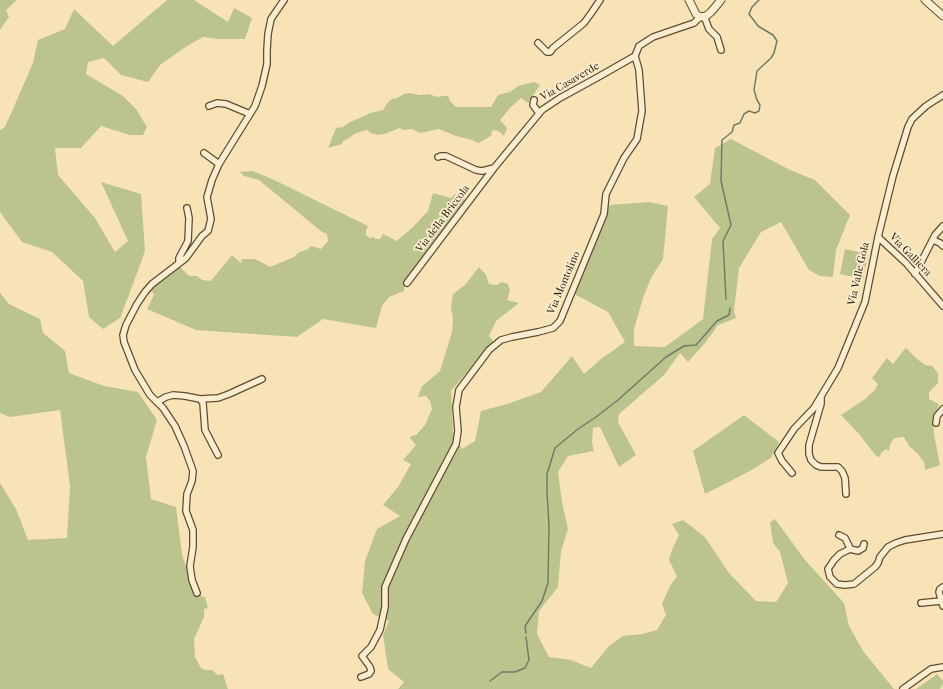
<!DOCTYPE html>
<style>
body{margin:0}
canvas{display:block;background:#f8e3b6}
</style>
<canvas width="943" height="689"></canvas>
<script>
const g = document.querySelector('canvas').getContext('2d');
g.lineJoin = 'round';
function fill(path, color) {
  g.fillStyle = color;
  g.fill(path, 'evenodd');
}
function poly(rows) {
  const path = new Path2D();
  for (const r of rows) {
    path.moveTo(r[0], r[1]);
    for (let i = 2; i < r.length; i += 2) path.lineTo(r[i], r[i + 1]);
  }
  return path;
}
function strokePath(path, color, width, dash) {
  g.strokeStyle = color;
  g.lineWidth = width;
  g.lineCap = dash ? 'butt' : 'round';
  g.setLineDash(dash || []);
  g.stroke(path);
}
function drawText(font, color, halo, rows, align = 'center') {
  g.font = font + ' "IM FELL French Canon",serif';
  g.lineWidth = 3.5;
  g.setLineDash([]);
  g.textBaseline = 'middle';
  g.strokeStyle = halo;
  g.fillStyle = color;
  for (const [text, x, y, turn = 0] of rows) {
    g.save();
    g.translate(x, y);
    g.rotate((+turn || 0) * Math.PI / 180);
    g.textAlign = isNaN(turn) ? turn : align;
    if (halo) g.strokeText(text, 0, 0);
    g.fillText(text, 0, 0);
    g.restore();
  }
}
fill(poly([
 [0,0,17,0,6,10,9,17,0,30],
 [167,0,194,0,228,22,234,8,252,18,245,39,219,39,203,37,184,48,160,65,148,82,121,75,104,58,88,62,86,74,123,96,136,109,147,127,143,135,130,135,101,126,81,148,55,148,58,175,95,218,115,252,128,241,101,182,141,194,145,251,133,284,120,318,103,329,89,317,83,281,52,252,22,242,0,212,0,130,5,127,33,63,38,40,65,29,74,9,113,46],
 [534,82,540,85,528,103,521,98,510,108,500,120,507,128,504,136,498,131,494,130,492,131,491,136,478,143,472,140,456,136,439,129,420,133,412,129,403,130,400,128,384,134,377,135,371,133,367,130,356,133,349,138,343,141,342,144,328,148,336,128,343,127,350,122,362,117,370,113,383,110,388,102,392,99,397,98,404,94,409,93,420,95,430,94,434,96,438,97,443,96,448,96,450,101,456,107,491,107,498,95,510,92,518,86],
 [731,139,790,170,815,180,850,215,836,250,833,277,820,276,809,270,781,222,761,232,739,268,734,311,736,318,718,325,705,343,688,362,680,353,664,375,619,414,618,422,636,455,619,467,600,427,593,428,592,443,594,451,568,456,558,472,562,502,568,529,561,551,558,587,539,611,537,634,549,657,571,660,591,668,609,646,623,636,643,634,657,630,666,615,662,604,670,586,677,576,669,560,672,550,679,535,672,524,683,520,705,537,729,573,756,601,776,602,788,583,780,552,773,543,770,522,775,519,805,560,844,603,849,626,863,651,894,689,398,689,404,682,388,669,383,635,389,621,373,614,362,593,365,561,377,529,400,516,383,505,398,487,411,464,403,460,416,445,410,438,412,436,416,435,425,425,432,409,430,401,426,396,418,397,422,386,440,371,452,332,453,319,451,307,453,294,465,285,479,267,486,275,489,284,497,285,502,282,508,284,510,291,507,300,519,303,496,321,489,336,494,342,481,355,451,391,453,432,462,449,475,441,481,411,507,404,541,392,572,356,584,374,601,359,625,342,608,312,576,295,576,290,593,246,610,205,649,202,668,206,663,259,651,278,643,298,634,329,634,346,665,347,703,319,712,239,720,228,694,197,710,184,715,148],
 [252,171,270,178,368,226,366,230,366,235,370,238,374,237,375,239,380,239,383,234,397,241,413,227,428,211,433,193,451,198,455,194,466,200,415,269,405,284,404,291,389,297,382,306,376,328,323,319,297,337,196,330,147,309,154,295,151,290,179,266,189,276,197,276,202,280,211,281,232,255,241,263,242,259,255,259,270,267,294,257,298,253,308,249,311,246,321,249,328,241,327,234,322,232,259,180,244,176,240,172],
 [845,249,868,254,863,279,840,274],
 [0,293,9,304,40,319,43,333,65,351,69,373,104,386,138,392,157,420,146,457,151,499,176,507,182,554,194,594,205,597,208,608,204,609,204,617,194,639,195,657,201,668,205,670,212,670,218,675,223,674,228,689,0,689,0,483,16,509,28,540,67,538,70,486,60,410,10,417,0,413],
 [906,348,917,359,925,365,932,366,938,373,938,383,929,392,929,399,939,404,933,422,934,434,940,465,925,470,924,462,917,453,909,446,904,437,894,438,890,445,889,451,886,449,881,453,880,457,876,456,860,435,841,415,865,399,875,390,878,384,872,378,887,358,893,364,903,351],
 [744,415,779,442,771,458,748,472,705,494,693,451],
 [937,674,943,681,943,684,940,689,916,689]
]), '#bcc48e');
strokePath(poly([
 [726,299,723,241,731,225,721,181,722,140,732,132,734,125,740,123,744,114,749,111,755,113,759,111,760,105,757,100,754,90,757,71,771,58,774,53,777,41,773,35,758,26,749,14,752,7,759,0],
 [526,633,525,626,542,601,548,583,549,527,547,492,547,474,555,448,578,429,596,417,618,400,666,357,684,346,696,345,717,321,729,315,730,308],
 [490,681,502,672,515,672,525,668,529,660,526,637]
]), '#717c67', 1.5);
const minor = poly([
 [704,16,709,29,717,37,721,50],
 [538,43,547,52,550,52,553,48,584,23,592,12,600,0],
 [534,100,533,105,539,113],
 [209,106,217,103,226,104,250,114],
 [204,153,219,164],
 [438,157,441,156,446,156,476,170,482,171,494,168,542,110,560,98,600,76,635,56,639,46,653,37,694,23,700,17],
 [878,237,906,263,943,306],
 [933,240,940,243,943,246],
 [179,263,179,258,188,241,189,218,187,208],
 [915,274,935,235,943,226],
 [407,283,494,168],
 [821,396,821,404,809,445,809,454,811,460,816,465,821,467,838,467,842,471,845,478,846,494],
 [200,399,218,398,229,394,262,379],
 [157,402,166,397,173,395,185,396,200,399,203,403,205,430,218,455],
 [936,423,937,416,943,409],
 [792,473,782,461,778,453,794,429,814,408,838,368,865,302,878,237,893,176,908,127,912,119,926,106,943,95],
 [839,535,845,538,849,546,850,549,840,554,834,560,828,569,830,577,837,584,845,585,854,584,875,567,878,563,880,557,888,547,896,543,905,540,943,534],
 [850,549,858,551,863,548,864,544],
 [943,587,940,589,939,592,943,606],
 [197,593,192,580,190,566,193,547,193,530,186,511,187,494,192,481,193,471,184,446,175,426,163,408,150,395,135,370,124,342,123,335,126,325,137,304,145,292,152,284,186,258,202,236,208,231,211,219,207,197,212,180,219,164,255,106,262,86,267,64,267,50,268,34,271,19,284,0],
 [921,603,941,601],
 [361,677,369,674,371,671,370,667,362,656,371,647,380,630,385,607,385,587,406,539,456,444,458,431,456,407,459,390,489,350,501,340,512,337,538,332,553,328,560,321,604,214,606,194,624,158,637,139,642,111,639,70,635,56],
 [903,689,931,669,943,667]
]);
const tertiary = poly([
 [689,0,696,14,700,17,706,16,711,12,721,0],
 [925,0,943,16]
]);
strokePath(minor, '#604c2f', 8);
strokePath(tertiary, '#604c2f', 9);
strokePath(minor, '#faedd0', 5.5);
strokePath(tertiary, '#faedd0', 7);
drawText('11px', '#2d1a02', '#faedd0', [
 ["Via Casaverde",570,82,-30],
 ["Via della Briccola",443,219,-53],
 ["Via Galliera",910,255,46],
 ["Via Valle Gola",859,274,-77],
 ["Via Montolino",564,283,-67]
]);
</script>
